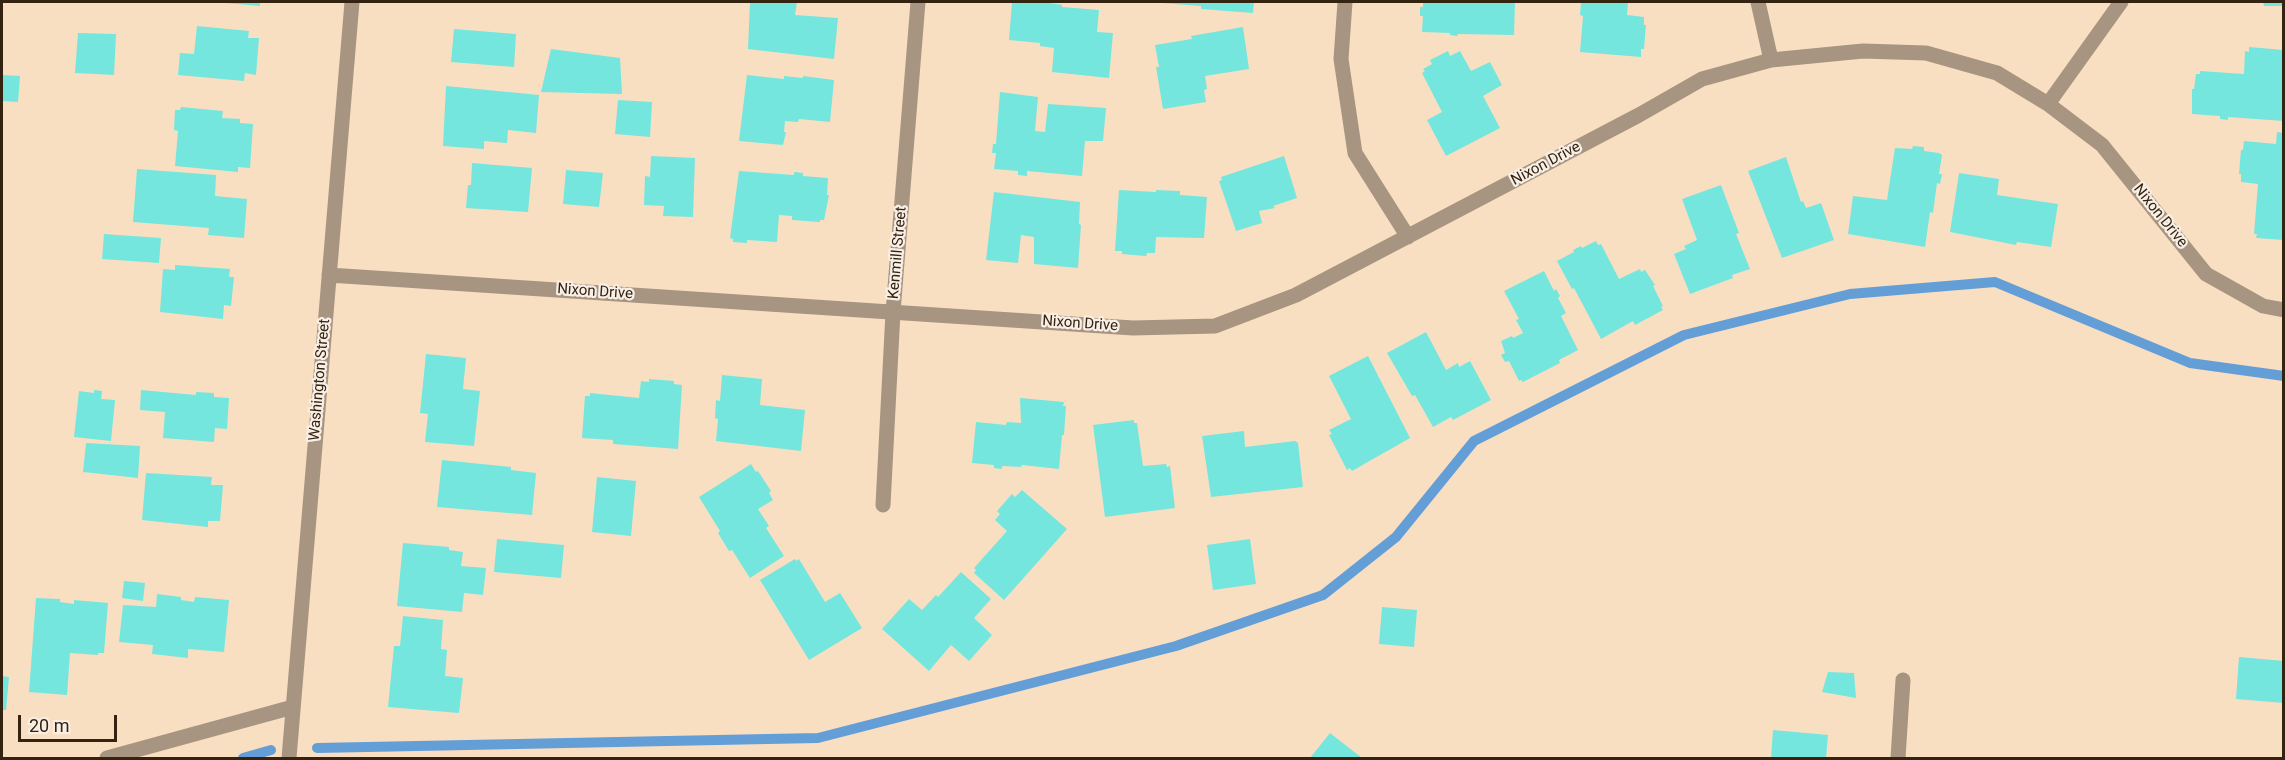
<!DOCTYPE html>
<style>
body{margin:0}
#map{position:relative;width:2285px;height:760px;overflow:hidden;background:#f9dfc2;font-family:Roboto,sans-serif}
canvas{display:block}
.frame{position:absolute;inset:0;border:3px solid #342310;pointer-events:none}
.scale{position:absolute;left:18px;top:715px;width:99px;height:27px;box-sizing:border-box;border:3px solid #342310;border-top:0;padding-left:8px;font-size:18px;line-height:21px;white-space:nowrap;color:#342310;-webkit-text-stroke:4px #f8efe6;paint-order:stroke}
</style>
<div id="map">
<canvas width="2285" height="760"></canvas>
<div class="frame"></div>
<div class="scale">20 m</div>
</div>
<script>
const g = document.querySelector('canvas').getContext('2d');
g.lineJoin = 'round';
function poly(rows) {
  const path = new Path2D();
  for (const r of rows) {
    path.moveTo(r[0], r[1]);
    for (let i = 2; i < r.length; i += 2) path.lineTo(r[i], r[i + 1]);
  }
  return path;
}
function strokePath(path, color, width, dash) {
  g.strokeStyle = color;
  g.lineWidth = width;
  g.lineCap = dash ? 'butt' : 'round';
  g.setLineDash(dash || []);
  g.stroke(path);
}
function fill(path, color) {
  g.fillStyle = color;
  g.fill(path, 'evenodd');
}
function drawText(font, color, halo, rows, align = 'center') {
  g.font = font + ' Roboto,sans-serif';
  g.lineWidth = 4.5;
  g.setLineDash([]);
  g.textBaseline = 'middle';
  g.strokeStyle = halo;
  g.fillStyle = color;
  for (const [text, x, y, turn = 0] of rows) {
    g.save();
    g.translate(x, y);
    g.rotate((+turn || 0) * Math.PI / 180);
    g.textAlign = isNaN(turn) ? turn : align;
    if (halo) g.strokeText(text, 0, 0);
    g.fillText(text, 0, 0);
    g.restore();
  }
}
strokePath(poly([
 [317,748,818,738,1176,646,1323,595,1396,537,1474,441,1684,335,1850,294,1995,282,2190,363,2284,376],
 [243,758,271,750]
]), '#649ed7', 10);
fill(poly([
 [225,2,260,2,260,6,225,3],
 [750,2,797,2,795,15,838,18,834,59,748,49],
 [1012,2,1044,2,1062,5,1062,7,1099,10,1097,32,1113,33,1109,78,1052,72,1054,48,1040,46,1040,43,1009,40],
 [1162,2,1254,2,1253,13,1201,9,1201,6,1162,3],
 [1423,2,1515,2,1514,35,1458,34,1457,36,1450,35,1450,33,1422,32,1423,16,1420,16,1420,7,1423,7],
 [1581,2,1628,2,1627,15,1644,17,1644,25,1646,25,1644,49,1641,49,1641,57,1580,52,1583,16,1580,15],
 [2263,2,2284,2,2284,6,2264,6],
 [197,26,249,31,248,38,259,38,256,75,245,73,244,81,178,75,180,53,194,54],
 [1243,27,1249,69,1205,76,1207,89,1204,90,1206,102,1163,109,1156,67,1159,67,1155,45,1192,39,1191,36],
 [454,29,516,34,514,67,451,62],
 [78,33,116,34,114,75,75,73],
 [2249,47,2284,50,2284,121,2228,117,2228,120,2220,119,2220,116,2192,114,2192,89,2194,89,2196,74,2200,74,2200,71,2244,74,2245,51,2249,52],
 [551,49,620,58,622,94,541,92],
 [1448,51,1450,56,1460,51,1471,71,1490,62,1502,85,1483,96,1500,128,1446,156,1427,120,1442,112,1422,73,1425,71,1423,69,1432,64,1430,60],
 [2,75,20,76,18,102,2,101],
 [747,75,784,79,784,76,803,78,803,76,834,80,830,122,799,119,798,122,785,121,784,132,786,132,783,145,739,141],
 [446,86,539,95,536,133,508,130,507,143,484,141,484,149,443,146],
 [1000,92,1038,97,1035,131,1045,132,1048,104,1106,108,1103,141,1085,141,1082,176,1027,171,1027,176,1018,175,1018,171,994,169,996,153,992,153,993,144,996,144],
 [618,100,652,102,650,137,615,134],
 [181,107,223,111,222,118,240,119,240,123,253,124,250,168,238,167,238,172,175,166,178,131,174,130,175,110,180,110],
 [2277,132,2284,133,2284,240,2256,238,2257,234,2254,234,2258,184,2241,182,2241,174,2239,174,2241,150,2243,150,2244,141,2276,144],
 [1913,146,1924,147,1924,151,1939,153,1942,155,1939,174,1942,174,1940,184,1937,183,1933,213,1930,212,1925,247,1848,234,1853,196,1887,200,1895,148,1912,149],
 [651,156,695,158,693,217,663,216,664,206,644,205,645,176,650,177],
 [1284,156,1297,198,1273,206,1275,208,1259,211,1262,223,1236,231,1219,181,1222,180,1221,177],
 [1786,157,1801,202,1803,201,1806,208,1821,203,1834,240,1782,258,1748,171],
 [472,163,532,168,528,212,466,208,468,185,471,185],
 [137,169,216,175,215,196,247,199,244,238,208,235,209,228,133,222],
 [566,170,603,173,599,207,563,204],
 [739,171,794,175,794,172,803,173,803,176,828,178,827,195,829,195,824,220,820,220,820,222,792,220,792,216,779,215,777,242,747,240,747,243,733,242,733,239,730,238],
 [1959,173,1999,179,1997,195,2058,204,2051,247,2017,242,2016,245,1950,232],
 [1721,185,1739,233,1736,234,1750,269,1732,275,1733,278,1690,294,1674,254,1686,249,1684,246,1697,240,1682,199],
 [1119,190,1156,192,1156,190,1180,191,1180,195,1207,197,1204,238,1156,237,1155,253,1147,253,1146,256,1122,254,1122,251,1115,251],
 [994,192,1080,202,1079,224,1081,225,1078,268,1034,264,1034,237,1021,235,1018,263,986,260],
 [104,234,161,238,159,263,102,259],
 [1596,241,1598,245,1601,244,1619,279,1640,269,1641,272,1645,270,1655,285,1653,286,1663,306,1661,307,1663,310,1635,325,1633,321,1601,339,1574,288,1572,289,1557,261,1574,252,1573,250,1581,246,1582,248],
 [175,265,230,269,229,277,234,277,231,306,224,305,223,319,160,312,163,269,175,270],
 [1544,271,1554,291,1556,289,1560,296,1558,298,1566,313,1561,316,1578,350,1559,360,1560,363,1523,382,1521,380,1519,381,1509,361,1505,362,1501,355,1505,353,1501,341,1512,336,1513,338,1523,333,1516,320,1519,319,1504,291],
 [1426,332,1446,370,1458,363,1459,367,1470,361,1491,400,1453,420,1451,417,1433,427,1415,395,1412,396,1387,353],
 [426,354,466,358,463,389,480,391,474,446,425,442,428,414,420,413],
 [1368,356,1410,438,1352,471,1350,468,1347,470,1329,435,1332,434,1329,430,1351,419,1329,376],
 [722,375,762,379,760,405,805,410,801,451,716,441,718,419,715,418,716,400,720,401],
 [649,379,674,381,674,384,682,385,678,449,613,444,613,440,582,438,585,396,590,396,590,393,639,398,641,381,649,382],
 [94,390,102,391,101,399,115,400,111,441,74,437,79,391,94,393],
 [141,390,196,395,196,392,214,393,214,397,229,398,227,429,215,428,214,442,163,438,165,412,140,410],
 [1020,398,1064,402,1063,406,1066,406,1064,435,1062,435,1059,469,1022,465,1021,467,1002,466,1002,469,994,468,994,465,972,463,976,422,1006,425,1007,422,1021,423],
 [1134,420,1134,423,1137,423,1143,466,1166,464,1167,467,1170,466,1175,508,1105,517,1093,425],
 [1244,431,1245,447,1295,441,1298,443,1303,487,1211,497,1202,436],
 [86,443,140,446,138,478,83,472],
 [442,460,511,467,511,470,536,473,532,515,437,507],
 [751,464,756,472,758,471,771,491,769,493,773,500,758,509,769,526,766,528,784,556,750,578,732,550,729,551,718,533,720,531,699,497],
 [146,473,212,477,211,485,223,485,220,521,208,521,208,527,142,520],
 [597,477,636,481,631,536,592,532],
 [1022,490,1067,529,1004,600,974,573,976,570,974,568,1007,531,995,520,1000,514,997,511,1012,494,1015,497],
 [497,539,564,545,561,578,494,572],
 [1250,539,1256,584,1213,590,1207,545],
 [403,543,449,547,449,550,463,552,461,566,486,568,483,595,464,593,462,612,397,606],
 [795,559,796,561,799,559,825,602,840,593,862,628,809,660,760,580],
 [961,572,991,599,974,618,992,635,969,661,951,645,929,671,882,629,909,599,922,610,936,595,938,597],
 [124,581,145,583,143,601,122,598],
 [157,594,181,597,181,600,194,602,195,597,229,600,224,652,188,649,188,658,152,654,153,645,119,642,123,605,156,607],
 [36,598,60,599,60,602,74,604,74,600,108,603,104,653,98,653,98,655,70,653,67,695,29,692],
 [1382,607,1417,610,1414,647,1379,644],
 [403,616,443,620,441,649,447,650,445,676,463,678,459,713,388,707,394,646,400,646],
 [2239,657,2284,661,2284,703,2236,699],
 [1828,672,1854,673,1856,698,1822,692],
 [2,676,9,677,6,710,2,710],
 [1773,730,1828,735,1826,758,1771,758],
 [1330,733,1362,758,1310,758]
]), '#74e6dd');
strokePath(poly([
 [1345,2,1341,59,1355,153,1408,237],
 [1758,2,1771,60],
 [2048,104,2121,2],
 [329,275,1133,328,1215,326,1296,295,1639,115,1702,79,1771,60,1863,51,1926,53,1997,73,2048,104,2102,145,2206,274,2263,306,2284,310],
 [883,505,893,312,918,2],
 [107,758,293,707],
 [289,758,352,2],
 [1898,758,1903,680]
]), '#a79481', 15);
drawText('15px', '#342310', '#f8efe6', [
 ["Nixon Drive",1546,164,-28],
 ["Nixon Drive",2160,216,51],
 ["Kenmill Street",898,253,-85],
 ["Nixon Drive",595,292,4],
 ["Nixon Drive",1080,324,4],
 ["Washington Street",320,380,-85]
]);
</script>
